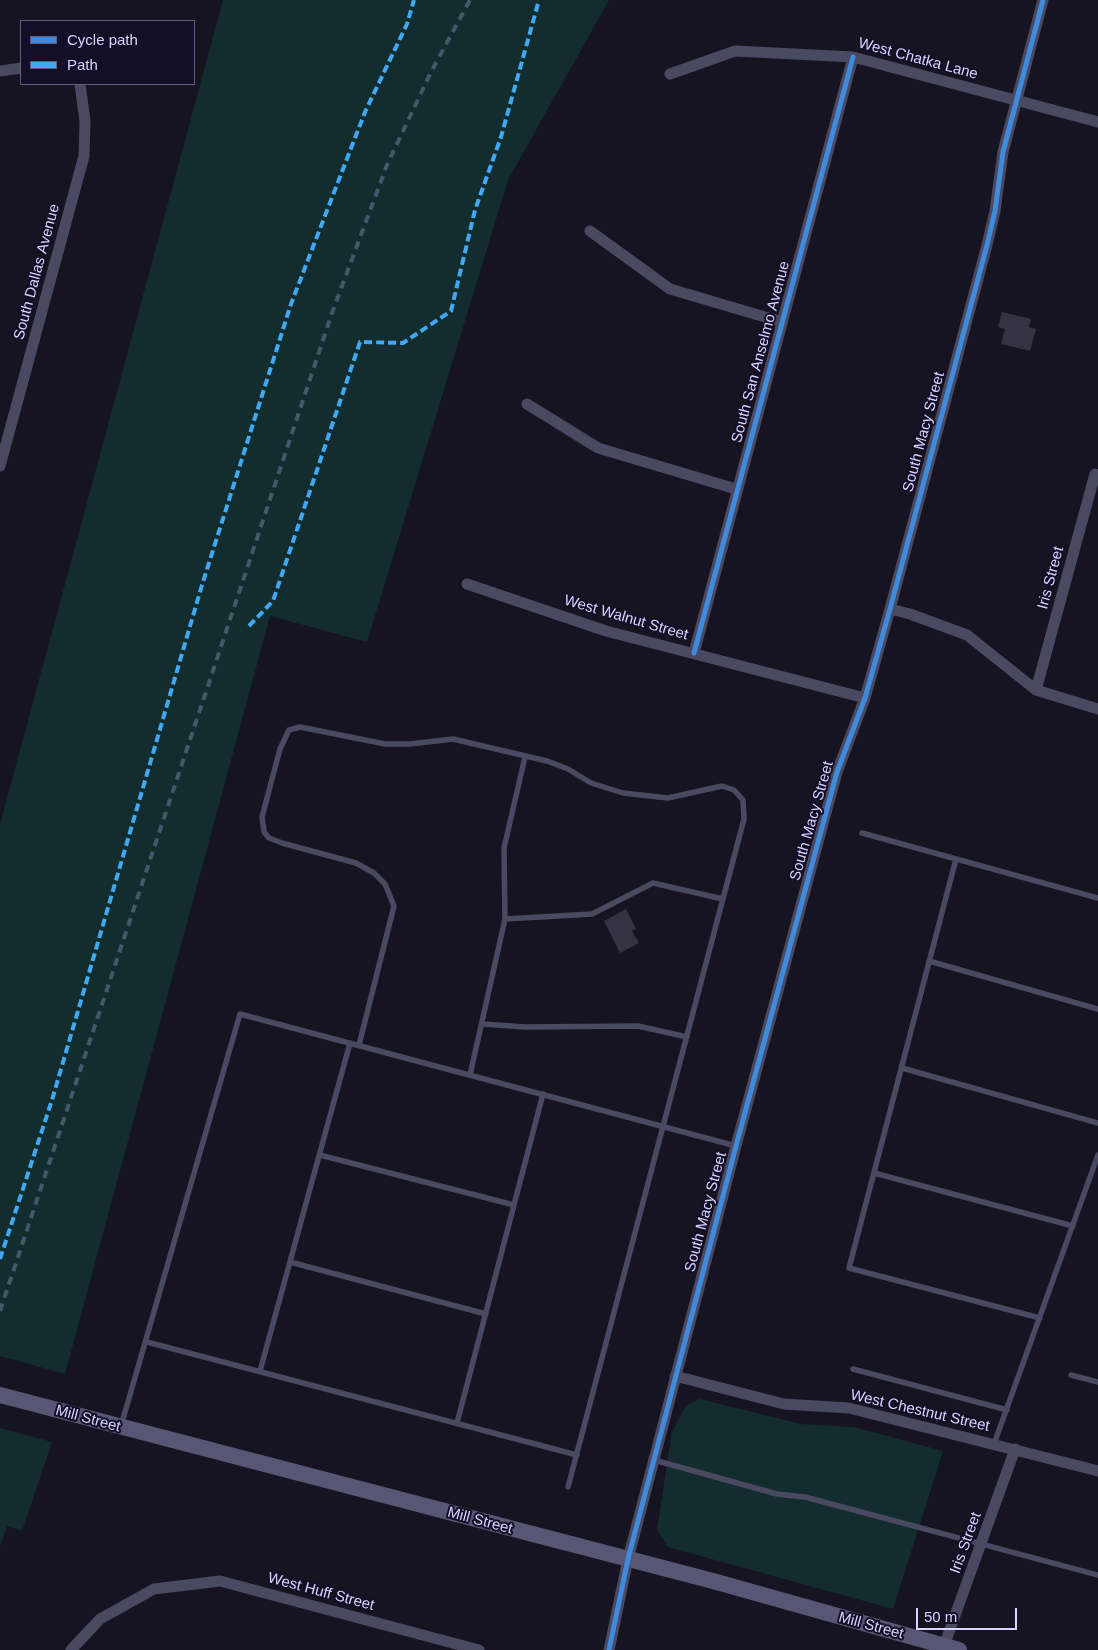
<!DOCTYPE html>
<style>
body{margin:0}
#map{position:relative;width:1098px;height:1650px;overflow:hidden;background:#161421;font-family:Arial,sans-serif}
canvas{display:block}
.legend{position:absolute;left:20px;top:20px;width:175px;height:65px;box-sizing:border-box;background:#130f26;border:1px solid #625e7d;margin:0;padding:6px 9px;list-style:none;font-size:15px;color:#d9d4ff}
.legend li{display:flex;align-items:center;gap:10px;height:25px}
.legend b{width:25px;border:1px solid #625e7d}
.scale{position:absolute;left:916px;top:1608px;width:101px;height:22px;box-sizing:border-box;border:2px solid #d9d4ff;border-top:0;padding-left:6px;font-size:15px;line-height:18px;white-space:nowrap;color:#d9d4ff;-webkit-text-stroke:4px #130f26;paint-order:stroke}
</style>
<div id="map">
<canvas width="1098" height="1650"></canvas>
<ul class="legend">
<li><b style="height:6px;background:#408adc"></b>Cycle path</li>
<li><b style="height:6px;background:#3fa9f5"></b>Path</li>
</ul>
<div class="scale">50 m</div>
</div>
<script>
const g = document.querySelector('canvas').getContext('2d');
g.lineJoin = 'round';
function fill(path, color) {
  g.fillStyle = color;
  g.fill(path, 'evenodd');
}
function poly(rows) {
  const path = new Path2D();
  for (const r of rows) {
    path.moveTo(r[0], r[1]);
    for (let i = 2; i < r.length; i += 2) path.lineTo(r[i], r[i + 1]);
  }
  return path;
}
function strokePath(path, color, width, dash) {
  g.strokeStyle = color;
  g.lineWidth = width;
  g.lineCap = dash ? 'butt' : 'round';
  g.setLineDash(dash || []);
  g.stroke(path);
}
function drawText(font, color, halo, rows, align = 'center') {
  g.font = font + ' Arial,sans-serif';
  g.lineWidth = 4;
  g.setLineDash([]);
  g.textBaseline = 'middle';
  g.strokeStyle = halo;
  g.fillStyle = color;
  for (const [text, x, y, turn = 0] of rows) {
    g.save();
    g.translate(x, y);
    g.rotate((+turn || 0) * Math.PI / 180);
    g.textAlign = isNaN(turn) ? turn : align;
    if (halo) g.strokeText(text, 0, 0);
    g.fillText(text, 0, 0);
    g.restore();
  }
}
fill(poly([
 [223,0,609,0,508,180,367,642,270,616,65,1374,0,1356,0,824],
 [700,1399,801,1424,854,1427,943,1451,893,1609,668,1547,657,1529,672,1432,686,1405],
 [0,1428,52,1442,22,1531,7,1526,0,1547]
]), '#132c2d');
fill(poly([
 [1002,312,1031,319,1029,327,1036,329,1030,351,1001,344,1005,329,998,327],
 [626,909,636,929,632,931,639,943,620,953,604,921]
]), '#343243');
strokePath(poly([
 [862,833,1098,898],
 [956,859,849,1268,1040,1318],
 [505,919,592,914,653,883,723,899],
 [929,961,1098,1009],
 [483,1024,525,1027,638,1026,687,1037],
 [359,1045,394,906,385,884,374,873,356,863,282,843,269,838,264,832,262,817,280,749,289,730,300,727,385,744,410,744,453,739,547,761,568,769,591,783,623,793,668,798,722,786,734,790,743,800,744,819,568,1487],
 [902,1068,1098,1123],
 [470,1075,505,919,504,848,525,757],
 [320,1155,514,1205],
 [874,1173,1073,1226],
 [290,1262,486,1314],
 [147,1342,577,1455],
 [853,1369,1007,1410],
 [260,1371,350,1043],
 [1071,1375,1098,1382],
 [457,1423,543,1094],
 [121,1426,240,1014,736,1146],
 [994,1444,1098,1155],
 [654,1460,777,1494,805,1497,1098,1575]
]), '#4a4962', 5.5);
strokePath(poly([
 [0,71,21,68],
 [670,74,735,51,853,57,1098,122],
 [590,231,670,289,782,322],
 [527,404,598,448,736,489],
 [0,466,84,156,85,121,80,84],
 [467,584,606,631,865,698],
 [890,609,910,614,967,635,1036,690,1098,709],
 [694,653,853,57],
 [1036,690,1095,474],
 [675,1376,784,1404,849,1408,1098,1471],
 [944,1646,1015,1449],
 [71,1650,100,1619,154,1589,220,1581,479,1650],
 [609,1650,628,1559,736,1146,837,772,865,698,890,609,987,245,995,211,1003,152,1043,0]
]), '#4a4962', 11);
strokePath(poly([
 [0,1395,713,1581,959,1650]
]), '#575674', 16);
strokePath(poly([
 [0,1311,332,313,387,165,431,72,470,0]
]), '#43596b', 4, [8, 6]);
strokePath(poly([
 [249,626,273,601,360,342,403,343,451,311,475,210,501,137,539,0],
 [0,1259,52,1100,202,585,291,304,365,112,407,24,414,0]
]), '#3fa9f5', 4, [8, 4]);
strokePath(poly([
 [694,653,853,57],
 [609,1650,628,1559,736,1146,837,772,865,698,890,609,987,245,995,211,1003,152,1043,0]
]), '#408adc', 5);
drawText('15px', '#d9d4ff', '#130f26', [
 ["West Chatka Lane",918,59,15],
 ["South Dallas Avenue",37,272,-75],
 ["South San Anselmo Avenue",761,352,-75],
 ["South Macy Street",924,432,-75],
 ["Iris Street",1051,578,-75],
 ["West Walnut Street",626,618,16],
 ["South Macy Street",812,821,-74],
 ["South Macy Street",706,1212,-75],
 ["West Chestnut Street",920,1411,13],
 ["Mill Street",88,1419,15],
 ["Mill Street",480,1521,15],
 ["Iris Street",966,1543,-70],
 ["West Huff Street",321,1592,15],
 ["Mill Street",871,1626,15]
]);
</script>
